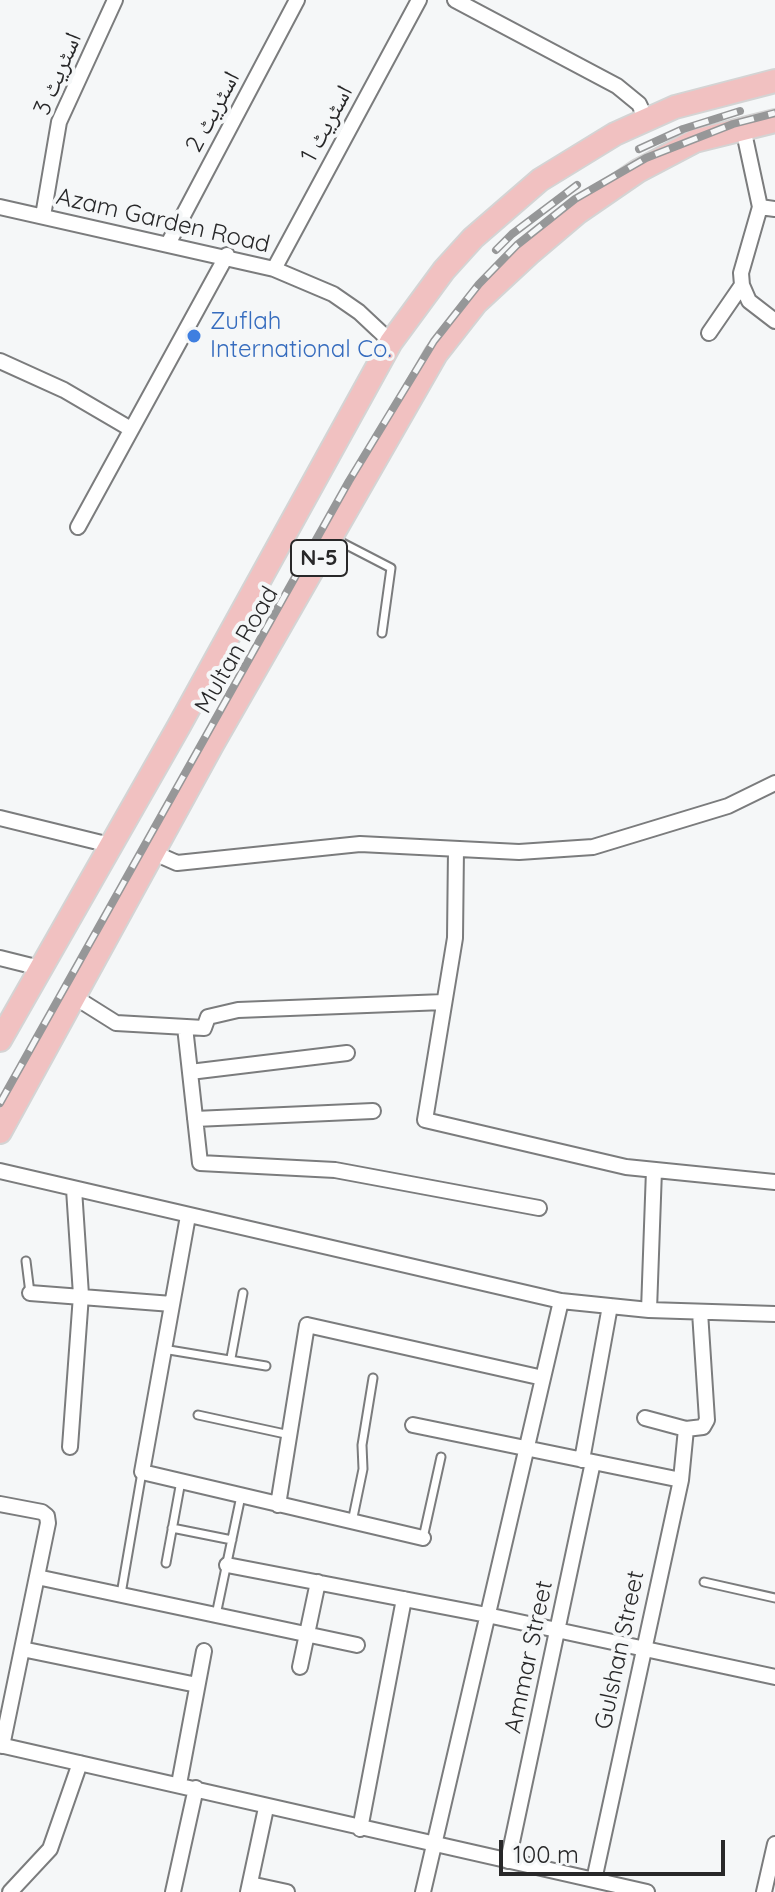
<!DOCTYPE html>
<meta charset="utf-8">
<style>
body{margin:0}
#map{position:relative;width:775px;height:1892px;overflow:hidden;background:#f5f7f8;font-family:Quicksand,sans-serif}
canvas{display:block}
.scale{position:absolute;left:499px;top:1840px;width:226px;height:36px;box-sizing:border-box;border:4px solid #282829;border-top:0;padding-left:10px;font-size:24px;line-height:28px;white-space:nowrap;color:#282829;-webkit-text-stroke:6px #f5f7f8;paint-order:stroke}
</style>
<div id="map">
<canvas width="775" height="1892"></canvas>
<div class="scale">100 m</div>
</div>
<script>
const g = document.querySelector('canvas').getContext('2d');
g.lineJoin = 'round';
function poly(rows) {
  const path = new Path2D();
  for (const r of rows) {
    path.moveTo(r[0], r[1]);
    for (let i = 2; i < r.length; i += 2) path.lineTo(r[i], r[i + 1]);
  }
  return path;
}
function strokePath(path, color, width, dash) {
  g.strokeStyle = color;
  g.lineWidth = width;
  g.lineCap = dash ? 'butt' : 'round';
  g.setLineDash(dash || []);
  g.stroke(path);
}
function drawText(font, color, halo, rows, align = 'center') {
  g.font = font + ' Quicksand,"Noto Naskh Arabic",sans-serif';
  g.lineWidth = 8;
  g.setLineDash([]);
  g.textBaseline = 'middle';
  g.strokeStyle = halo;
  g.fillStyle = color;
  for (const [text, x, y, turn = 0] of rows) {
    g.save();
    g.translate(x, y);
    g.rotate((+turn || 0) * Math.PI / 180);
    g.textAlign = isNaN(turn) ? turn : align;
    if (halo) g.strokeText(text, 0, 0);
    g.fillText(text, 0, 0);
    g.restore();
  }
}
const lane = poly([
 [333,538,391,568,382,633],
 [26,1261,30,1293],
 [163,1349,266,1366],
 [231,1358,243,1293],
 [198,1415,290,1435],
 [352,1522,363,1469,362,1445,373,1378],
 [172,1528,232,1540],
 [423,1538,441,1457],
 [166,1563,181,1481],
 [704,1582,775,1598],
 [121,1594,142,1472],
 [216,1615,241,1496]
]);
const street = poly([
 [455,0,617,86,639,104,646,119],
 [743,128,760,207,775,209],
 [0,207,274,269,333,294,359,312,391,342],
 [760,207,741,273,742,285,749,301,775,321],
 [43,216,59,122,115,0],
 [168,244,297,0],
 [274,269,419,0],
 [709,333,742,285],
 [0,361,64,390,129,428],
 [78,527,227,255],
 [0,818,110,845],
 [456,849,455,938,425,1120,626,1167,775,1182],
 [152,852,177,863,360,844,519,852,593,847,728,806,775,783],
 [0,958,40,968],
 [73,996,116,1023,204,1028,208,1017,238,1010,444,1002],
 [185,1027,200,1163,335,1170,539,1208],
 [190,1072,347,1053],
 [195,1119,373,1111],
 [0,1171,561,1301,649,1310,775,1314],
 [188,1216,142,1472,423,1538],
 [30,1293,172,1304],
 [649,1310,654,1170],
 [645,1418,686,1429,703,1427,707,1420,700,1312],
 [413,1425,681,1480],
 [70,1447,81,1295,74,1189],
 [582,1460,610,1306],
 [0,1504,42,1512,47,1516,48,1523,2,1746],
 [278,1505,307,1325,543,1378],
 [227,1565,487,1615,775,1677],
 [37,1577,357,1645],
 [22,1649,197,1685],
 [300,1667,318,1582],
 [0,1745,647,1892],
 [179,1784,204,1651],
 [360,1829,404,1599],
 [508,1861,593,1462],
 [594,1880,681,1480,686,1429],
 [250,1884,287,1892],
 [10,1892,50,1849,80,1763],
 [173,1892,196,1788],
 [248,1892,266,1808],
 [423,1892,561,1301],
 [764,1892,775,1844]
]);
const primary = poly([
 [0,1040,179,726,391,342,444,270,473,238,540,180,615,134,675,107,775,81],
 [0,1132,212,745,436,354,476,303,531,252,577,213,638,171,695,141,775,121]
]);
strokePath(lane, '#7b7c7d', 11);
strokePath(street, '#7b7c7d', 18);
strokePath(primary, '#d4d4d4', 26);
strokePath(lane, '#fff', 7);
strokePath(street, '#fff', 14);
strokePath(primary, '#f1c1c1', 22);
const rail = poly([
 [639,149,683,129,740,111],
 [496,250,512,234,577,185],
 [0,1103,349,481,434,341,479,284,517,245,575,199,646,158,733,124,775,113]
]);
strokePath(rail, '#969798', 8);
strokePath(rail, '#f5f7f8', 5, [15]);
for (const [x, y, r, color] of [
 [194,336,8,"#3f7fe0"]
]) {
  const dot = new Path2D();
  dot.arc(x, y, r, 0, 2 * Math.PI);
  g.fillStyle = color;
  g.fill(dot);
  strokePath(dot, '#f5f7f8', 3);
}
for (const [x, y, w] of [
 [319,558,56]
]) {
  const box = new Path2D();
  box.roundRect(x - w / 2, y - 18, w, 36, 6);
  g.fillStyle = '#f5f7f8';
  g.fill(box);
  strokePath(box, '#282829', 2);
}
drawText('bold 22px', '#282829', null, [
 ["N-5",319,558]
]);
drawText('24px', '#282829', '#f5f7f8', [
 ["اسٹریٹ 3",58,74,-67],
 ["اسٹریٹ 2",213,112,-62],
 ["اسٹریٹ 1",327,124,-62],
 ["Azam Garden Road",163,221,13],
 ["Multan Road",237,650,-60],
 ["Gulshan Street",620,1650,-78],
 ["Ammar Street",529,1657,-78]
]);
drawText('24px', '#366cbe', '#f5f7f8', [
 ["Zuflah",210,322],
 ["International Co.",210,350]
], 'left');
</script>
